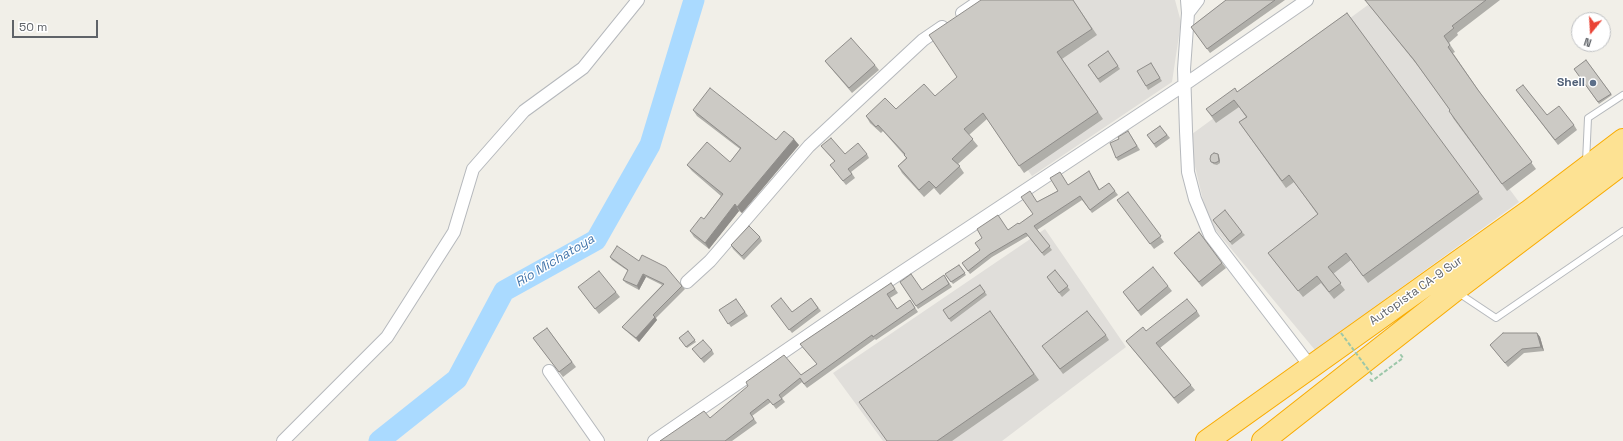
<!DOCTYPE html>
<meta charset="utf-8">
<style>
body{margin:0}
#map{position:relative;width:1623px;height:441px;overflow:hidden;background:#f1efe8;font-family:"Space Grotesk",sans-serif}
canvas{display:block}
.north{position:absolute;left:1571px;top:12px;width:40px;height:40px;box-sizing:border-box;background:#fff;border:1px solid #bfc1c3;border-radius:50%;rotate:198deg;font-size:11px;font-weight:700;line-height:16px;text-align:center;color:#5f6368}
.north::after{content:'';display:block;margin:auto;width:14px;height:18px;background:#ea4335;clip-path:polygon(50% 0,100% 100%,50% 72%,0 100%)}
.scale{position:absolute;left:12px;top:20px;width:86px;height:18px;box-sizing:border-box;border:2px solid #5f6368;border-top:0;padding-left:5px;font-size:12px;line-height:14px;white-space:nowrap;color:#5f6368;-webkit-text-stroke:3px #fff;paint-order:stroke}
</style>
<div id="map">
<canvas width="1623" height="441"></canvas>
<div class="north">N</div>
<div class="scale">50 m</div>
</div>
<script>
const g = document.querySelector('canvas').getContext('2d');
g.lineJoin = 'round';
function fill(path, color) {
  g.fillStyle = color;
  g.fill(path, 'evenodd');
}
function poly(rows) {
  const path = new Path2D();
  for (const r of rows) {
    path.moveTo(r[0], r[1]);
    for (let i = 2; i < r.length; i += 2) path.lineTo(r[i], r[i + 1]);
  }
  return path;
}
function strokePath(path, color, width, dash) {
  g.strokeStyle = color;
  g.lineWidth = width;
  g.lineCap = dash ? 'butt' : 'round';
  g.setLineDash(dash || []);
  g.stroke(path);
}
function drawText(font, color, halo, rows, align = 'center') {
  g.font = font + ' "Space Grotesk",sans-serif';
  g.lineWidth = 3;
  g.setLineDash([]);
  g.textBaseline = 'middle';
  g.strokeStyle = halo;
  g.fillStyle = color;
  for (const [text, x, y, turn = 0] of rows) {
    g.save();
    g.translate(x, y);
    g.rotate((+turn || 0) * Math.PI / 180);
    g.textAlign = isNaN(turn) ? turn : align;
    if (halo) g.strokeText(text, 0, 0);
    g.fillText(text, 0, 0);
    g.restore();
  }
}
fill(poly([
 [1000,0,1175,0,1181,22,1172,82,1032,176,937,43],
 [1372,2,1519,202,1315,350,1208,221,1188,137],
 [1045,229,1126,347,1002,441,883,441,833,373]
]), '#e0deda');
strokePath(poly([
 [379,441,457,379,504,291,596,240,650,145,694,0]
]), '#aadaff', 21);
const lane = poly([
 [1586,162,1588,118,1623,95],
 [1457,292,1496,318,1623,231]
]);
const street = poly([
 [1187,0,1188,13,1184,69,1186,131,1188,172,1195,199,1210,235,1310,366],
 [962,13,981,0],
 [1188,13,1198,0],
 [687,282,710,261,809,146,923,40,942,27],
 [549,371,598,441],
 [283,441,387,337,454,232,473,169,524,111,583,68,638,0],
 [654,441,852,305,1184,85,1307,0]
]);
const highway = poly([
 [1207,441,1528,212,1623,140],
 [1263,441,1455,290,1623,163]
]);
strokePath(lane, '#b5b8bc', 8);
strokePath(street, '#b5b8bc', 14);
strokePath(highway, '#f9ab00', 24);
strokePath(poly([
 [1370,379,1372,381,1403,358,1401,355,1400,356]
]), '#9cc7a9', 2, [4, 2]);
strokePath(lane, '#fff', 6);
strokePath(street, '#fff', 12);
strokePath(highway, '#fde293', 22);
strokePath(poly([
 [1341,333,1373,376]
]), '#9cc7a9', 2, [4, 2]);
fill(poly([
 [1073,0,1097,35,1062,59,1103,119,1024,173,987,119,969,135,978,146,958,164,964,173,940,195,934,188,924,197,902,173,898,166,906,158,904,155,883,131,881,133,870,123,866,116,896,109,935,96],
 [1226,0,1285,0,1210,53,1191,27],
 [1365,0,1500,0,1457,33,1458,35,1449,43,1455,52,1453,53,1479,91,1536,169,1507,191,1453,118,1450,110,1418,66],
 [1347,13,1483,199,1368,283,1351,260,1333,274,1345,290,1334,299,1321,283,1303,297,1268,253,1318,215,1294,182,1286,188,1239,122,1246,117,1239,107,1216,123,1206,109,1237,92],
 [1108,51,1120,69,1100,83,1088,65],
 [1586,60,1612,95,1599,104,1574,69],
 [825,61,875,65,879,70,852,93,829,66],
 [1151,63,1162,81,1148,90,1146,86],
 [1516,90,1547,115,1574,125,1577,130,1558,145],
 [693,110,776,140,799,145,742,213,739,211,709,249,694,237,690,231,704,219,721,196,692,171,687,165,730,162,740,149,697,116],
 [1160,126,1170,138,1156,148,1147,135],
 [1128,131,1140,150,1118,161,1116,158,1119,139],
 [821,146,845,154,867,154,869,158,851,172,855,178,846,185,833,169,835,162],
 [1218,154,1219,156,1220,163,1217,165,1213,164,1210,159],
 [1089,171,1100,190,1109,183,1118,195,1092,213,1082,200,1037,230,1052,250,1044,256,1028,236,992,257,970,274,962,263,1008,230,1019,224,1033,214,1037,202,1068,185],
 [1128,192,1164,242,1154,249,1117,200],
 [1213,220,1242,232,1245,235,1232,245],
 [1199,232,1226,268,1202,287,1174,253],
 [760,237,762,241,744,260,733,249,731,245],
 [610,257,639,261,682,286,685,289,656,318,657,320,639,342,625,330,622,327,662,285,646,277,639,290,626,283,623,280,628,271,612,260],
 [959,265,966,275,953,284,945,274],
 [1055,270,1070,290,1062,297,1047,277],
 [944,275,952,287,918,309,900,282,922,290],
 [891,283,898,293,890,298,897,309,910,300,918,312,876,340,875,339,807,388,802,382,782,398,785,402,776,409,771,402,752,416,757,423,732,441,660,441,710,418,801,375,817,364,800,344],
 [980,285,987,295,951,322,943,310],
 [1168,286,1172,291,1141,316,1123,292],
 [578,287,616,292,620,297,599,314],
 [811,298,821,311,792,333,771,306,792,312],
 [736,299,748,316,731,327,719,310],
 [990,311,1039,380,952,441,887,441],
 [1197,311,1200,316,1160,348,1195,390,1178,404,1130,346,1126,341,1146,331],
 [547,328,576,367,563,377,533,338],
 [688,331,696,342,687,348,679,338],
 [1537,333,1540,337,1544,351,1524,353,1508,367,1490,345],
 [1106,335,1109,340,1063,374,1042,346],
 [692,349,712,350,714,354,704,363]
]), '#afaea9');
fill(poly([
 [794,139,799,145,742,213,737,207],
 [1218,154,1219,156,1220,163,1219,161],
 [735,204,739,211,709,249,705,243],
 [643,274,646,277,639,290,637,286],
 [655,317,657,320,639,342,636,338],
 [1537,333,1540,337,1544,351,1541,347]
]), '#8f8d8a');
const building = poly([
 [981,0,1073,0,1092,29,1057,52,1098,112,1019,166,983,113,964,129,973,139,952,159,960,166,936,188,929,181,919,190,898,166,907,158,904,155,905,154,878,125,876,127,866,116,885,98,896,109,924,84,935,96,957,77,929,35,981,0],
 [1226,0,1275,0,1207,49,1191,27,1226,0],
 [1365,0,1486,0,1452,26,1454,28,1444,36,1450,45,1448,47,1478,90,1532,162,1502,184,1449,111,1450,110,1414,60,1365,0],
 [1347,13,1479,192,1363,276,1346,253,1328,267,1341,283,1329,292,1317,276,1298,291,1268,253,1318,214,1289,175,1282,181,1239,122,1247,117,1234,100,1212,116,1206,109,1235,88,1237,92,1347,13],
 [851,38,875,65,849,88,825,61,851,38],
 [1108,51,1118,66,1098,79,1088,65,1108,51],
 [1586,60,1611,94,1598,102,1574,69,1586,60],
 [1151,63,1160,78,1146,86,1137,71,1151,63],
 [1523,85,1547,115,1559,106,1574,125,1555,140,1516,90,1523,85],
 [710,88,776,140,784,131,794,139,737,207,735,204,705,243,690,231,701,217,704,219,723,194,687,165,707,142,730,162,741,148,693,110,710,88],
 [1160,126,1167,135,1154,144,1147,135,1160,126],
 [1128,131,1137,146,1116,158,1110,143,1119,139,1118,137,1128,131],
 [831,138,845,154,858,143,867,154,848,169,852,174,843,181,830,165,835,161,821,146,831,138],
 [1214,153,1218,154,1219,161,1215,163,1211,162,1210,159,1211,155,1214,153],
 [1089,171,1099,190,1109,183,1115,191,1090,210,1080,196,1034,226,1050,246,1042,253,1026,233,990,254,968,271,962,263,980,250,975,243,982,238,977,229,998,215,1008,230,1018,223,1019,224,1033,214,1021,197,1030,191,1037,202,1058,191,1050,178,1060,172,1068,185,1089,171],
 [1128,192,1161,236,1150,244,1117,200,1128,192],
 [1225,210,1242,232,1230,242,1213,220,1225,210],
 [749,226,760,237,742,256,731,245,749,226],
 [1199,232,1222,263,1199,282,1174,253,1199,232],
 [617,246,639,261,642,255,666,267,682,286,653,315,655,317,636,338,622,327,664,284,643,274,637,286,623,280,628,270,610,257,617,246],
 [959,265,965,273,951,282,945,274,959,265],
 [1153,267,1168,286,1138,311,1123,292,1153,267],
 [1055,270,1068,286,1059,293,1047,277,1055,270],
 [599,271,616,292,595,309,578,287,599,271],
 [911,274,922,290,944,275,949,284,916,306,900,282,911,274],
 [891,283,895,289,887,294,897,309,910,300,915,308,873,337,872,335,804,384,800,378,779,395,782,399,773,405,768,399,750,413,754,419,725,441,660,441,704,411,710,418,748,386,746,382,784,355,801,375,817,364,800,344,891,283],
 [980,285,985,292,949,319,943,310,980,285],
 [781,298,792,312,811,298,818,308,789,330,771,306,781,298],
 [736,299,745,312,728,324,719,310,736,299],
 [1187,299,1197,311,1156,343,1191,385,1174,398,1126,341,1143,327,1146,331,1187,299],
 [990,311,1034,374,937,441,887,441,859,402,990,311],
 [1087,311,1106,335,1060,369,1042,346,1087,311],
 [547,328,572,362,559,372,533,338,547,328],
 [688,331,695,340,686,347,679,338,688,331],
 [1503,333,1537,333,1541,347,1522,349,1505,363,1490,345,1503,333],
 [703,340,712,350,701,359,692,349,703,340]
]);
fill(building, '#cccac5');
strokePath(building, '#8f8d8a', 1);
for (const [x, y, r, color] of [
 [1593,83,4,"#5c6f8a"]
]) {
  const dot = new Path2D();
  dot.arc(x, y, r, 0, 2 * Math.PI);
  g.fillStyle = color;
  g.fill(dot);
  strokePath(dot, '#fff', 1.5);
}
drawText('bold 12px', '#4e5e75', '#fff', [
 ["Shell",1585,83]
], 'right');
drawText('12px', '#5f6368', '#fff', [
 ["Autopista CA-9 Sur",1416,291,-35]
]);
drawText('italic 13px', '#4174aa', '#fff', [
 ["Río Michatoya",555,261,-31]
]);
</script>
